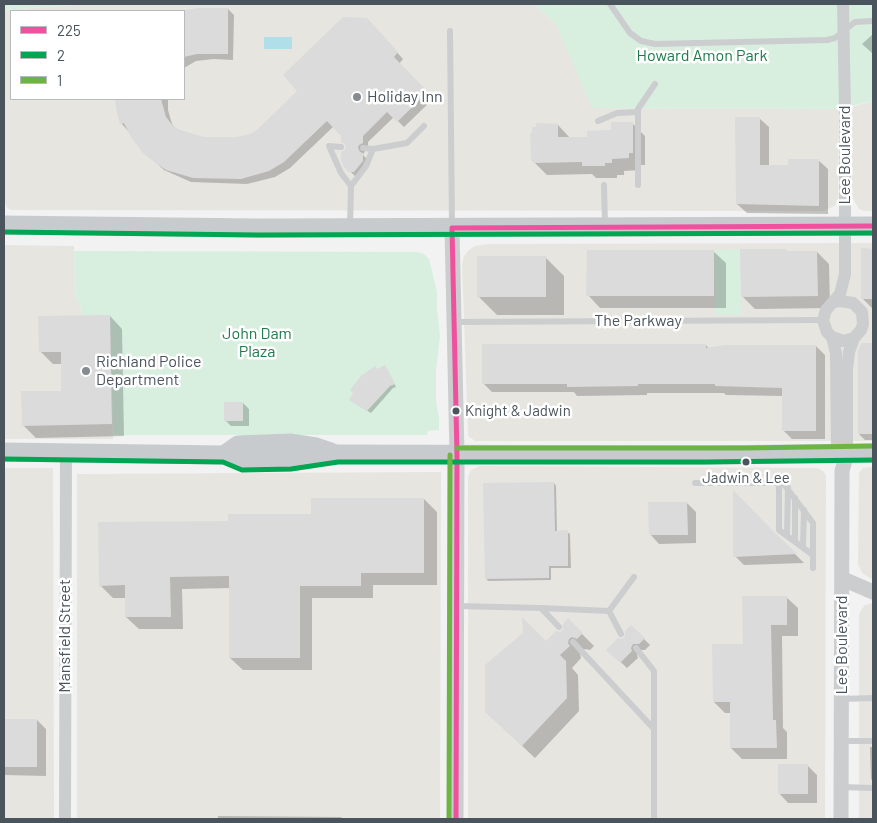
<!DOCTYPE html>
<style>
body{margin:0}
#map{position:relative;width:877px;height:823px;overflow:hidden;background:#f2f2f2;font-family:Barlow,sans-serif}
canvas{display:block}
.frame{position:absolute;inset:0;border:5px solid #4a545d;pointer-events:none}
.legend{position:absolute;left:10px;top:10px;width:175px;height:90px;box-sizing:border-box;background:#fff;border:1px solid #b7bbbe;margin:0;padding:6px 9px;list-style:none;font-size:15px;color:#4a545d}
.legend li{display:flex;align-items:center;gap:10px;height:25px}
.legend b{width:25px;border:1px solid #b7bbbe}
</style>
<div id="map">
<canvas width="877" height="823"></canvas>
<div class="frame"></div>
<ul class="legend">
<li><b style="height:6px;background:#ef519e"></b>225</li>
<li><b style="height:6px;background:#00a651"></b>2</li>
<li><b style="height:6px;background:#6db446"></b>1</li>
</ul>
</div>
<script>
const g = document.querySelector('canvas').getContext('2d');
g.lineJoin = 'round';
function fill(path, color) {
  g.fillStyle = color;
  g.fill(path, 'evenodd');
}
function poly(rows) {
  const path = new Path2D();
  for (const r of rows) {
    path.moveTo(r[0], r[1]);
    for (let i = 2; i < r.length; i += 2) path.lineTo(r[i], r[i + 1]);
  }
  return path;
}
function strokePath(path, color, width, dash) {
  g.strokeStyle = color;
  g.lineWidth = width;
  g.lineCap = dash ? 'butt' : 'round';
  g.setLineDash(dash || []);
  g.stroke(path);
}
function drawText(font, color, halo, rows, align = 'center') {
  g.font = font + ' Barlow,sans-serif';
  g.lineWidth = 5;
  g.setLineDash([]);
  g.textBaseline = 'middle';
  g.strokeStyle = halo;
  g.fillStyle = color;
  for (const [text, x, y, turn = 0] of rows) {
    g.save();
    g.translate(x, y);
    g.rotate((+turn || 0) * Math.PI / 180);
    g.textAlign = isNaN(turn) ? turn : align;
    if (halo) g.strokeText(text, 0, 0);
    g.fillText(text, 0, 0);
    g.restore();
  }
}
fill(poly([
 [236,4,535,5,556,24,593,108,839,109,838,199,836,205,824,211,12,210,7,208,5,203,5,10,75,5],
 [11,11,184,11,184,99,11,99],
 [873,101,873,211,864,211,859,209,852,197,852,107],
 [873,243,873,441,475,441,468,436,462,264,464,256,469,250,475,246,489,244],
 [4,245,74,246,75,301,80,301,81,315,110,315,113,439,4,439],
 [480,466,816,468,820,469,824,472,826,476,825,819,468,819,468,477,471,470],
 [873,467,873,580,862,573,858,564,859,473,863,468],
 [4,468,53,468,54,819,4,819],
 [441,472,440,819,77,819,77,474],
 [873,603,873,819,859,819,859,616,861,610,865,605]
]), '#e6e5e0');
fill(poly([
 [4,4,236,4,75,5,4,10],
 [530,4,873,4,873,101,839,109,592,108,556,24,535,5],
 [740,249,741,315,715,315,714,250],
 [74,251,417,252,424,254,429,259,437,292,437,308,440,336,436,370,436,401,439,418,439,430,428,431,427,435,113,435,110,315,81,315,80,302,75,301]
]), '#d8efe0');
fill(poly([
 [264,37,292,37,292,49,264,49]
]), '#b0dfea');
fill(poly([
 [228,9,234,15,233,60,214,59,196,61,184,68,184,12,191,10],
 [371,24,403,59,399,64,433,99,404,127,394,117,368,142,368,149,365,151,363,155,368,160,357,178,345,166,347,146,342,141,343,135,334,126,290,168,275,177,247,184,191,182,164,170,151,158,122,124,117,99,168,99,168,110,172,124,175,128,189,135,204,138,236,138,251,135,258,131],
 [873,34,873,71,872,70,872,53,862,44],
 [759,118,769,127,769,166,790,166,818,160,828,169,828,214,747,213,737,204],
 [632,123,645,136,645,165,641,165,641,170,624,171,624,175,617,175,617,178,596,178,592,174,547,175,532,160,558,125,570,138,588,138,612,132],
 [785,250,787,252,817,252,829,264,830,308,755,309,742,296],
 [862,250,873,250,873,309,862,298],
 [713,251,726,263,726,308,600,308,588,295],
 [545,257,564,276,564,315,497,315,478,296],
 [110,316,122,329,124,436,36,438,23,425,62,392,62,364,53,364,40,351],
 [863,344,873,344,873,440,865,440,859,434],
 [706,345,709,349,816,346,825,355,825,439,792,439,783,430,783,396,726,395,724,393,647,393,647,395,577,396,574,392,492,392,483,383],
 [385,366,396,387,393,388,371,413,353,402,378,370],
 [243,403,249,409,249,426,231,426,225,420],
 [554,483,556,486,557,532,567,532,570,534,571,568,551,568,551,580,488,581,486,578],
 [424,499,437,512,437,585,373,585,373,598,312,598,312,670,243,670,230,658,230,588,182,589,183,629,139,629,126,617,126,598,113,598,100,585,230,522,313,515],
 [687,503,696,512,696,543,659,544,650,534],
 [779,538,804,563,744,565,735,556],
 [786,597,798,608,798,636,782,636,783,728,787,732,787,759,742,759,731,748,731,713,725,713,714,702,744,645],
 [568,620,594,646,590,650,585,649,580,653,581,658,572,668,578,675,579,711,535,758,497,722,546,642,564,631],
 [631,626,650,645,645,650,639,650,637,655,638,658,627,668,608,650,626,638],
 [4,720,37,720,46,729,46,776,4,775],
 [870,747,873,747,873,782,871,779],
 [808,766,817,775,817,803,788,803,779,793],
 [218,816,341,817,343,819,218,819]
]), '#0003');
fill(poly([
 [200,8,228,8,228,54,197,54,184,57,184,10],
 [343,17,367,18,398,52,394,57,428,92,397,122,387,112,363,136,363,143,359,145,358,148,360,152,363,153,363,161,354,172,349,172,343,166,341,160,341,152,345,150,346,145,341,142,341,136,327,121,284,162,269,171,241,179,193,178,166,170,157,164,143,153,131,137,124,123,120,124,117,113,115,100,117,99,161,99,166,117,173,126,180,130,204,137,236,137,250,134,257,130,297,91,283,75],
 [735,117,760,117,760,165,788,165,788,159,819,159,819,206,736,204],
 [611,122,633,122,633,153,629,153,629,158,612,159,612,163,605,163,605,166,582,166,582,162,533,163,533,160,531,160,530,133,532,133,532,127,536,127,536,123,558,124,558,137,587,137,587,131,611,130],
 [861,248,873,249,873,299,861,299],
 [740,249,786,249,786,251,817,251,818,296,741,297],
 [587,250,714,250,714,296,586,296],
 [477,256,546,256,546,297,477,297],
 [110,315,112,424,22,426,21,391,61,391,61,352,39,352,38,316],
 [862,343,873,343,873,434,858,434,858,350],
 [482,344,706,344,706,348,725,345,816,345,816,431,782,431,782,388,715,386,715,384,638,384,638,386,567,387,567,384,482,384],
 [385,365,395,384,390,386,367,411,349,400,353,393,350,390,361,376,375,366,377,369],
 [224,402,243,402,243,421,224,421],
 [554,482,555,531,568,530,568,566,549,566,549,578,485,579,483,483],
 [733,490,776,534,797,554,733,557],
 [311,498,424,498,424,573,361,573,361,586,300,586,300,658,229,658,229,576,170,577,171,617,125,617,125,585,99,586,98,522,228,521,228,514,311,514],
 [648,502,687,502,688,535,649,535],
 [742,596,787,596,787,625,771,625,773,720,776,720,777,748,730,748,730,702,713,702,712,644,743,644],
 [522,617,546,641,556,631,560,632,563,630,563,624,568,618,583,633,577,639,572,637,569,639,568,643,570,646,560,655,566,661,567,698,522,746,485,712,485,665,523,633],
 [631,625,645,638,639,644,633,644,631,648,632,651,620,663,606,650,618,638,621,639,625,637,625,631],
 [4,719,37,719,37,767,4,767],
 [778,764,808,764,808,794,778,794]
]), '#dbdbdc');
strokePath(poly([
 [610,4,630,33,641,41,655,44,827,40,835,38,855,22,873,21],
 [450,31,452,226],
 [598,121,617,113,638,112],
 [341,147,329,146,341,173,351,186],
 [363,148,373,149,407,143,424,126],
 [604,185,605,226],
 [638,185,638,109,655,84],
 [350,226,351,186,366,166,373,149],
 [455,322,823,320],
 [695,483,783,483,813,523,813,568],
 [779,483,779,530,813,555],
 [787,535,788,488],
 [795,541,795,498],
 [803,547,804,510],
 [457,606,541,608,559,627],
 [541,608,609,611,621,634],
 [609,611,634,577],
 [573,642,654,729,654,819],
 [636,648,654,671,654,729],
 [842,699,873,698],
 [842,741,873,741],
 [841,787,873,788]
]), '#cccdcf', 6);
strokePath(poly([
 [834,302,840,301,853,303,862,312,863,324,861,330,854,338,843,341,832,337,827,332,823,320,826,310,840,294,845,274,845,109,843,4],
 [832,337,836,353,837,454],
 [847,453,847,370,849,352,854,338],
 [65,819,66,453]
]), '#cccdcf', 12);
strokePath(poly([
 [452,228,457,455,456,819],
 [843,579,873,592],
 [841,819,842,471,847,453]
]), '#cccdcf', 15);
strokePath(poly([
 [4,225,258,228,873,226],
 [4,452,224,455,242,462,290,462,337,454,705,455,873,453],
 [224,455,238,445,290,443,316,447,331,452]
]), '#c8cbce', 19);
strokePath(poly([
 [452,228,457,455,456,819],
 [452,228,873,226]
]), '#ef519e', 5);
strokePath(poly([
 [4,232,258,235,873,233],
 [4,459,223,462,242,470,291,469,338,462,705,462,873,460]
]), '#00a651', 5);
strokePath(poly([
 [457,448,746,448,873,446],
 [449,819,450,455]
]), '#6db446', 5);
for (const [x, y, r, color] of [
 [357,97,5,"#858b91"],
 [86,371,5,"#858b91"],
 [456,411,4.5,"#4a545d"],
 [746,462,4.5,"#4a545d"]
]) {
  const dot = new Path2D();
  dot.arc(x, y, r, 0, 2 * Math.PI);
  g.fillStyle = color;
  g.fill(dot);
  strokePath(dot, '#fff', 2);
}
drawText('15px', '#4a545d', '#fff', [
 ["Knight & Jadwin",465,411],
 ["Jadwin & Lee",746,478,"center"]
], 'left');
drawText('16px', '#1d7b4b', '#fff', [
 ["Howard Amon Park",702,56],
 ["John Dam",257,334],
 ["Plaza",257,352]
]);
drawText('16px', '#4a545d', '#fff', [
 ["Holiday Inn",367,97],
 ["Richland Police",96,362],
 ["Department",96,380]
], 'left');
drawText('16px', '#4a545d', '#fff', [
 ["Lee Boulevard",845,155,-90],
 ["The Parkway",638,321],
 ["Mansfield Street",65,636,-90],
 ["Lee Boulevard",842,645,-90]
]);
</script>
